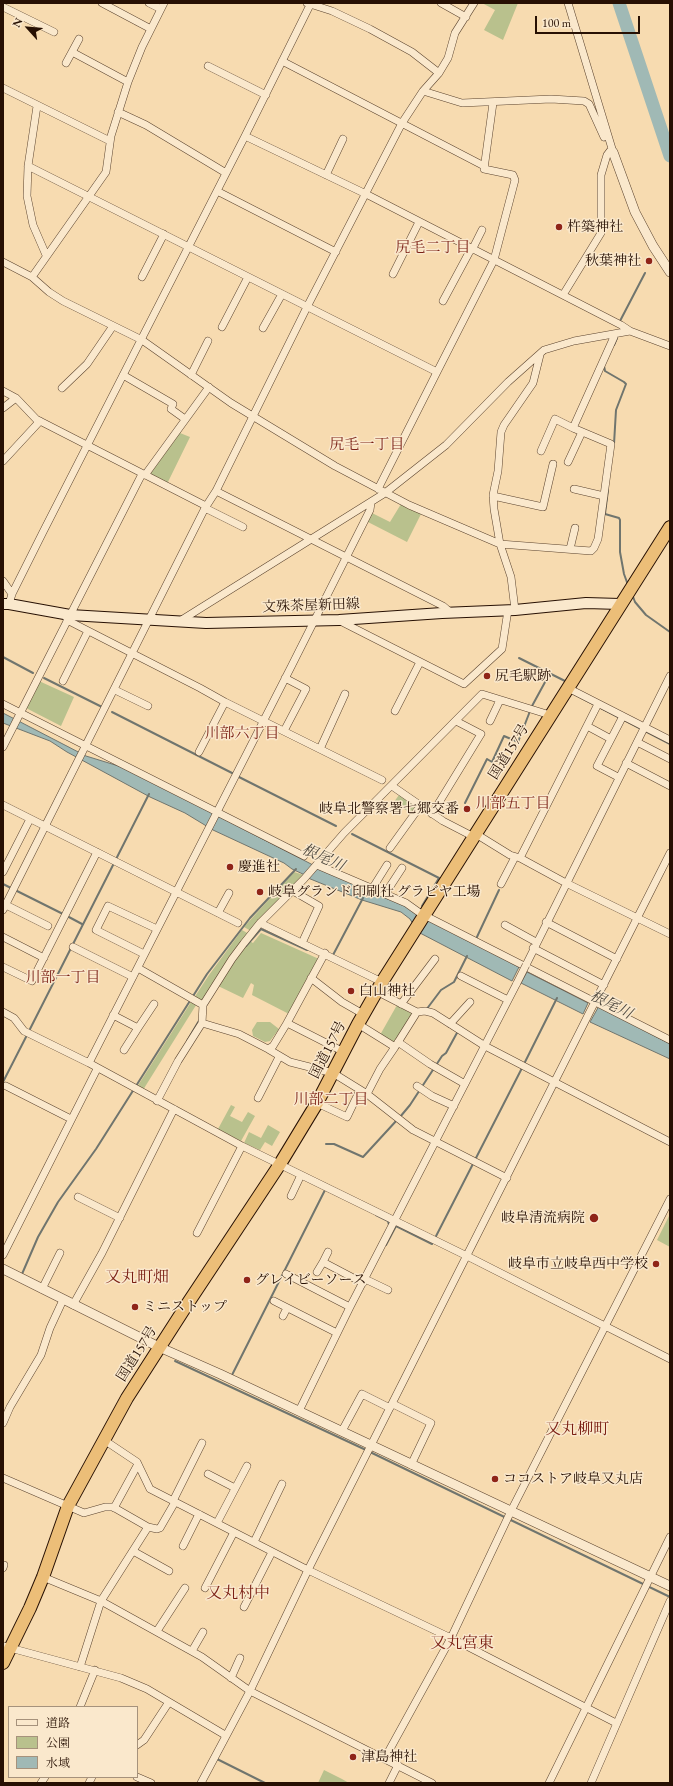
<!DOCTYPE html>
<meta charset="utf-8">
<style>
body{margin:0}
#map{position:relative;width:673px;height:1786px;overflow:hidden;background:#f7dbb0;font-family:"EB Garamond","Noto Serif JP",serif}
canvas{display:block}
.frame{position:absolute;inset:0;border:4px solid #271003;pointer-events:none}
.legend{position:absolute;left:8px;top:1706px;width:130px;height:72px;box-sizing:border-box;background:#fae8cc;border:1px solid #a6927c;margin:0;padding:5px 7px;list-style:none;font-size:12px;color:#271003}
.legend li{display:flex;align-items:center;gap:8px;height:20px}
.legend b{width:20px;border:1px solid #a6927c}
.north{position:absolute;left:8px;top:8px;width:40px;height:40px;-webkit-text-stroke:3px #fae8cc;paint-order:stroke;rotate:297deg;font-size:11px;font-weight:700;line-height:16px;text-align:center;color:#271003}
.north::after{content:'';display:block;margin:auto;width:14px;height:18px;background:#271003;clip-path:polygon(50% 0,100% 100%,50% 72%,0 100%)}
.scale{position:absolute;left:535px;top:16px;width:105px;height:18px;box-sizing:border-box;border:2px solid #271003;border-top:0;padding-left:5px;font-size:12px;line-height:14px;white-space:nowrap;color:#271003;-webkit-text-stroke:3px #fae8cc;paint-order:stroke}
</style>
<div id="map">
<canvas width="673" height="1786"></canvas>
<div class="frame"></div>
<ul class="legend">
<li><b style="height:5px;background:#fae8cc"></b>道路</li>
<li><b style="height:11px;background:#b9c18d"></b>公園</li>
<li><b style="height:11px;background:#a0b9b5"></b>水域</li>
</ul>
<div class="north">N</div>
<div class="scale">100 m</div>
</div>
<script>
const g = document.querySelector('canvas').getContext('2d');
g.lineJoin = 'round';
function fill(path, color) {
  g.fillStyle = color;
  g.fill(path, 'evenodd');
}
function poly(rows) {
  const path = new Path2D();
  for (const r of rows) {
    path.moveTo(r[0], r[1]);
    for (let i = 2; i < r.length; i += 2) path.lineTo(r[i], r[i + 1]);
  }
  return path;
}
function strokePath(path, color, width, dash) {
  g.strokeStyle = color;
  g.lineWidth = width;
  g.lineCap = dash ? 'butt' : 'round';
  g.setLineDash(dash || []);
  g.stroke(path);
}
function drawText(font, color, halo, rows, align = 'center') {
  g.font = font + ' "EB Garamond","Noto Serif JP",serif';
  g.lineWidth = 3;
  g.setLineDash([]);
  g.textBaseline = 'middle';
  g.strokeStyle = halo;
  g.fillStyle = color;
  for (const [text, x, y, turn = 0] of rows) {
    g.save();
    g.translate(x, y);
    g.rotate((+turn || 0) * Math.PI / 180);
    g.textAlign = isNaN(turn) ? turn : align;
    if (halo) g.strokeText(text, 0, 0);
    g.fillText(text, 0, 0);
    g.restore();
  }
}
fill(poly([
 [482,3,518,3,503,40,484,30,495,10],
 [180,433,190,437,167,484,150,474],
 [401,504,421,514,407,542,366,521,370,512,390,522],
 [39,681,74,697,61,726,26,708],
 [401,792,420,805,413,815,394,802],
 [294,872,304,875,251,931,244,927],
 [242,930,249,934,203,1002,194,998,209,975],
 [261,933,319,959,289,1014,252,995,254,985,251,983,243,998,216,985,248,940,253,943],
 [193,999,198,1002,143,1090,137,1087],
 [397,1005,412,1014,395,1044,380,1035],
 [257,1022,270,1022,279,1029,270,1041,265,1042,253,1036,252,1030],
 [231,1105,235,1107,230,1116,242,1122,248,1112,255,1116,241,1141,218,1129],
 [268,1125,280,1132,272,1146,265,1142,260,1150,244,1143,249,1132,261,1138],
 [670,1214,670,1247,657,1240],
 [324,1770,342,1779,349,1783,318,1783]
]), '#b9c18d');
const water = poly([
 [3,713,86,756,125,768,313,865,305,875,292,869,284,863,213,830,185,813,150,797,67,752,50,741,3,723,3,713],
 [317,868,399,901,419,914,413,924,410,919,401,912,362,900,308,878,317,868],
 [427,919,519,967,512,981,420,933,427,919],
 [527,972,588,1003,583,1014,521,983,527,972],
 [599,1006,670,1044,670,1059,590,1022,599,1006]
]);
fill(water, '#a0b9b5');
strokePath(water, '#70756e', 1);
strokePath(poly([
 [620,321,645,273],
 [614,345,617,338],
 [604,366,605,371,624,382,626,384,616,410,614,444],
 [608,490,605,514,619,518,620,520,620,552,624,574,628,585],
 [632,594,635,602,646,615,670,632],
 [3,657,33,673],
 [519,658,567,682],
 [44,678,102,707],
 [572,693,670,744],
 [112,712,234,774],
 [237,776,336,826],
 [465,803,487,759,492,762,504,736,518,742,532,706,550,673],
 [352,834,439,878,422,906],
 [3,884,11,888],
 [15,890,63,914],
 [67,916,82,924],
 [476,939,499,890],
 [246,946,261,929,307,950],
 [333,955,363,898],
 [426,1010,441,990,454,982,467,956],
 [29,1031,149,794],
 [187,1041,200,1019],
 [524,1064,557,998],
 [3,1082,27,1035],
 [400,1117,410,1105,442,1056,446,1053,458,1031],
 [326,1144,334,1144,363,1157,397,1120],
 [376,1215,388,1221,389,1225],
 [386,1245,396,1226,432,1244,522,1068],
 [22,1274,38,1237,58,1202,96,1149,207,974,250,918,296,869],
 [175,1361,366,1450],
 [231,1377,325,1190],
 [370,1452,670,1597],
 [217,1759,265,1783]
]), '#70756e', 2);
strokePath(poly([
 [619,3,670,156]
]), '#a0b9b5', 13);
const minor = poly([
 [102,3,151,29],
 [149,3,161,9],
 [307,3,332,11,370,29,412,52,439,73],
 [441,3,466,17],
 [3,7,54,32],
 [72,52,128,82],
 [282,61,484,166],
 [66,63,79,39],
 [208,66,266,95],
 [3,88,110,141],
 [423,91,462,103,551,99,584,101,589,104,604,137],
 [37,106,28,166,27,196,33,225,46,255],
 [118,112,146,125,226,173],
 [245,136,366,194,621,325,630,331,670,346],
 [28,166,437,372,494,260,515,180,513,175,484,169,493,103],
 [326,175,343,139],
 [217,191,336,252],
 [472,250,482,230],
 [3,262,32,277,49,292,63,301,142,340,231,403,335,466,409,505,500,544,591,551,594,548,598,539,611,444,573,428,614,337,614,334],
 [393,274,419,222],
 [32,277,106,172,111,136,128,82,142,47,164,3],
 [142,277,164,234],
 [563,295,601,233,601,175,607,155,610,151,613,152,568,3],
 [443,301,471,249],
 [222,327,248,277],
 [263,328,282,294],
 [123,375,173,404,171,409,185,419],
 [191,375,208,341],
 [62,388,87,364,113,326],
 [3,391,16,398,36,419,206,506],
 [3,408,16,398],
 [541,451,555,419,573,428],
 [3,461,40,421],
 [568,462,582,432],
 [145,475,209,387],
 [378,489,437,372],
 [574,489,604,496],
 [216,491,443,606,450,612],
 [493,496,543,507,553,464],
 [205,508,243,527],
 [570,549,575,528],
 [3,581,12,594],
 [9,604,12,594,42,534,245,136,310,5],
 [515,610,511,577,500,544,494,509,493,495,498,471,501,432,504,425,533,383,540,355],
 [67,620,200,688,225,702,382,780],
 [180,621,385,493,446,445,508,382,544,350,574,341,630,331],
 [340,621,464,684,502,649,508,610],
 [63,681,88,631],
 [568,688,670,740],
 [115,690,148,706],
 [3,704,304,856],
 [395,711,420,662],
 [490,721,500,700],
 [587,726,611,739],
 [284,731,306,689,285,678],
 [637,742,670,759],
 [3,747,142,474],
 [320,749,345,694],
 [199,752,225,702],
 [626,763,670,786],
 [618,777,597,766,623,716],
 [392,786,443,821,474,837],
 [3,805,238,923],
 [432,814,481,734,456,721],
 [476,834,510,855,520,858,566,883,670,934],
 [390,848,421,805],
 [520,858,598,704],
 [317,865,406,903,420,913,670,1040],
 [3,872,30,819],
 [501,884,515,857],
 [372,889,387,865],
 [293,891,319,906,302,943],
 [385,894,402,868],
 [6,905,48,926],
 [3,910,205,508,216,491,307,307,402,123,423,91,439,73,448,58,455,33,474,3],
 [218,913,229,893],
 [546,922,617,959],
 [260,923,382,982],
 [505,925,536,942],
 [3,937,44,958],
 [73,947,133,977],
 [533,948,604,985],
 [144,954,96,930,108,906,157,929],
 [526,965,670,676],
 [3,967,32,981,97,852],
 [138,968,203,1005],
 [461,976,508,1000],
 [311,978,342,1002,363,1014],
 [376,991,417,1012,425,1011,433,1013,485,1046,670,1142],
 [401,1004,435,959],
 [3,1012,14,1018,24,1031,89,1063,242,1146,467,1256,670,1359],
 [113,1015,138,1028,154,1004],
 [202,1023,239,1034,268,1049,273,1046,287,1023,325,953],
 [287,1023,344,1052],
 [358,1024,395,1047],
 [450,1024,470,1002],
 [398,1042,430,1064,465,1084],
 [268,1049,290,1062,333,1073,367,1094,380,1069,395,1047,417,1012],
 [124,1050,138,1028],
 [89,1063,292,665,370,510,371,503],
 [6,1086,71,1119],
 [417,1086,432,1096,454,1106],
 [367,1094,413,1130,507,1178],
 [258,1098,279,1057],
 [157,1101,178,1061,202,1023,203,1005,232,959,244,943,260,923,304,879,344,833,482,694,550,715],
 [317,1103,347,1117,360,1090],
 [291,1196,301,1175],
 [78,1197,120,1218],
 [197,1233,242,1146],
 [328,1252,323,1262,363,1283],
 [3,1255,97,1069],
 [317,1272,323,1262],
 [286,1274,350,1307],
 [365,1279,388,1290],
 [42,1289,60,1253],
 [274,1301,337,1333],
 [73,1305,102,1253,174,1109],
 [283,1316,287,1308],
 [393,1404,431,1423,411,1465],
 [299,1411,350,1307,517,983],
 [3,1423,10,1407,41,1355,50,1328,63,1300],
 [342,1431,362,1394,390,1408],
 [104,1440,137,1462,150,1489,308,1570,451,1638,616,1723],
 [208,1474,235,1488],
 [3,1478,84,1513,105,1507,113,1507,148,1527,157,1529,160,1528,175,1502],
 [173,1501,202,1443],
 [114,1508,138,1464],
 [217,1523,247,1466],
 [254,1542,282,1484],
 [183,1546,199,1514],
 [133,1551,169,1571],
 [3,1565,4,1565,3,1568],
 [43,1577,101,1601,202,1657,250,1691,432,1783],
 [205,1588,234,1532],
 [244,1607,272,1552],
 [157,1631,185,1588],
 [3,1646,121,1678,147,1689,225,1735],
 [192,1651,203,1632],
 [80,1667,101,1601,148,1527],
 [231,1678,240,1658],
 [80,1707,95,1670],
 [137,1745,144,1740,169,1702],
 [385,1758,451,1638,511,1511,670,1199],
 [137,1777,151,1783],
 [41,1783,45,1777],
 [89,1783,92,1777],
 [201,1783,250,1691,308,1570,670,853],
 [389,1783,398,1765],
 [549,1783,670,1537],
 [591,1783,670,1601]
]);
const tertiary = poly([
 [613,152,635,212,653,246,670,272],
 [3,1269,159,1347,220,1374,670,1586]
]);
const secondary = poly([
 [3,604,9,604,70,615,206,623,339,620,442,613,515,610,586,603,620,604]
]);
const trunk = poly([
 [3,1663,30,1608,43,1577,68,1506,127,1398,188,1303,280,1164,317,1103,358,1024,382,982,670,527]
]);
strokePath(minor, '#5b432e', 8);
strokePath(tertiary, '#5b432e', 10);
strokePath(secondary, '#271003', 12);
strokePath(trunk, '#271003', 14);
strokePath(minor, '#fae8cc', 7);
strokePath(tertiary, '#fae8cc', 9);
strokePath(secondary, '#fae8cc', 10);
strokePath(trunk, '#ecbe78', 12);
const minorBridge = poly([
 [517,983,526,965]
]);
strokePath(minorBridge, '#5b432e', 8, []);
strokePath(minorBridge, '#fae8cc', 7);
for (const [x, y, r, color] of [
 [559,227,4,"#8f2418"],
 [649,261,4,"#8f2418"],
 [487,676,4,"#8f2418"],
 [467,809,4,"#8f2418"],
 [230,867,4,"#8f2418"],
 [260,892,4,"#8f2418"],
 [351,991,4,"#8f2418"],
 [594,1218,5,"#8f2418"],
 [656,1264,4,"#8f2418"],
 [247,1280,4,"#8f2418"],
 [135,1307,4,"#8f2418"],
 [495,1479,4,"#8f2418"],
 [353,1757,4,"#8f2418"]
]) {
  const dot = new Path2D();
  dot.arc(x, y, r, 0, 2 * Math.PI);
  g.fillStyle = color;
  g.fill(dot);
  strokePath(dot, '#fae8cc', 1.5);
}
drawText('14px', '#271003', '#fae8cc', [
 ["杵築神社",567,227],
 ["秋葉神社",641,261,"right"],
 ["尻毛駅跡",495,676],
 ["岐阜北警察署七郷交番",459,809,"right"],
 ["慶進社",238,867],
 ["岐阜グランド印刷社 グラビヤ工場",268,892],
 ["白山神社",359,991],
 ["岐阜清流病院",585,1218,"right"],
 ["岐阜市立岐阜西中学校",648,1264,"right"],
 ["グレイビーソース",255,1280],
 ["ミニストップ",143,1307],
 ["ココストア岐阜又丸店",503,1479],
 ["津島神社",361,1757]
], 'left');
drawText('14px', '#271003', '#fae8cc', [
 ["文殊茶屋新田線",311,606,-2],
 ["国道157号",509,752,-58],
 ["国道157号",328,1050,-63],
 ["国道157号",137,1354,-58]
]);
drawText('15px', '#7a1f14', '#fae8cc', [
 ["尻毛二丁目",433,248],
 ["尻毛一丁目",367,445],
 ["川部六丁目",242,734],
 ["川部五丁目",513,804],
 ["川部一丁目",63,978],
 ["川部二丁目",331,1100]
]);
drawText('italic 15px', '#514b41', '#fae8cc', [
 ["根尾川",323,858,24],
 ["根尾川",611,1005,27]
]);
drawText('16px', '#7a1f14', '#fae8cc', [
 ["又丸町畑",137,1278],
 ["又丸柳町",577,1430],
 ["又丸村中",238,1594],
 ["又丸宮東",462,1644]
]);
</script>
